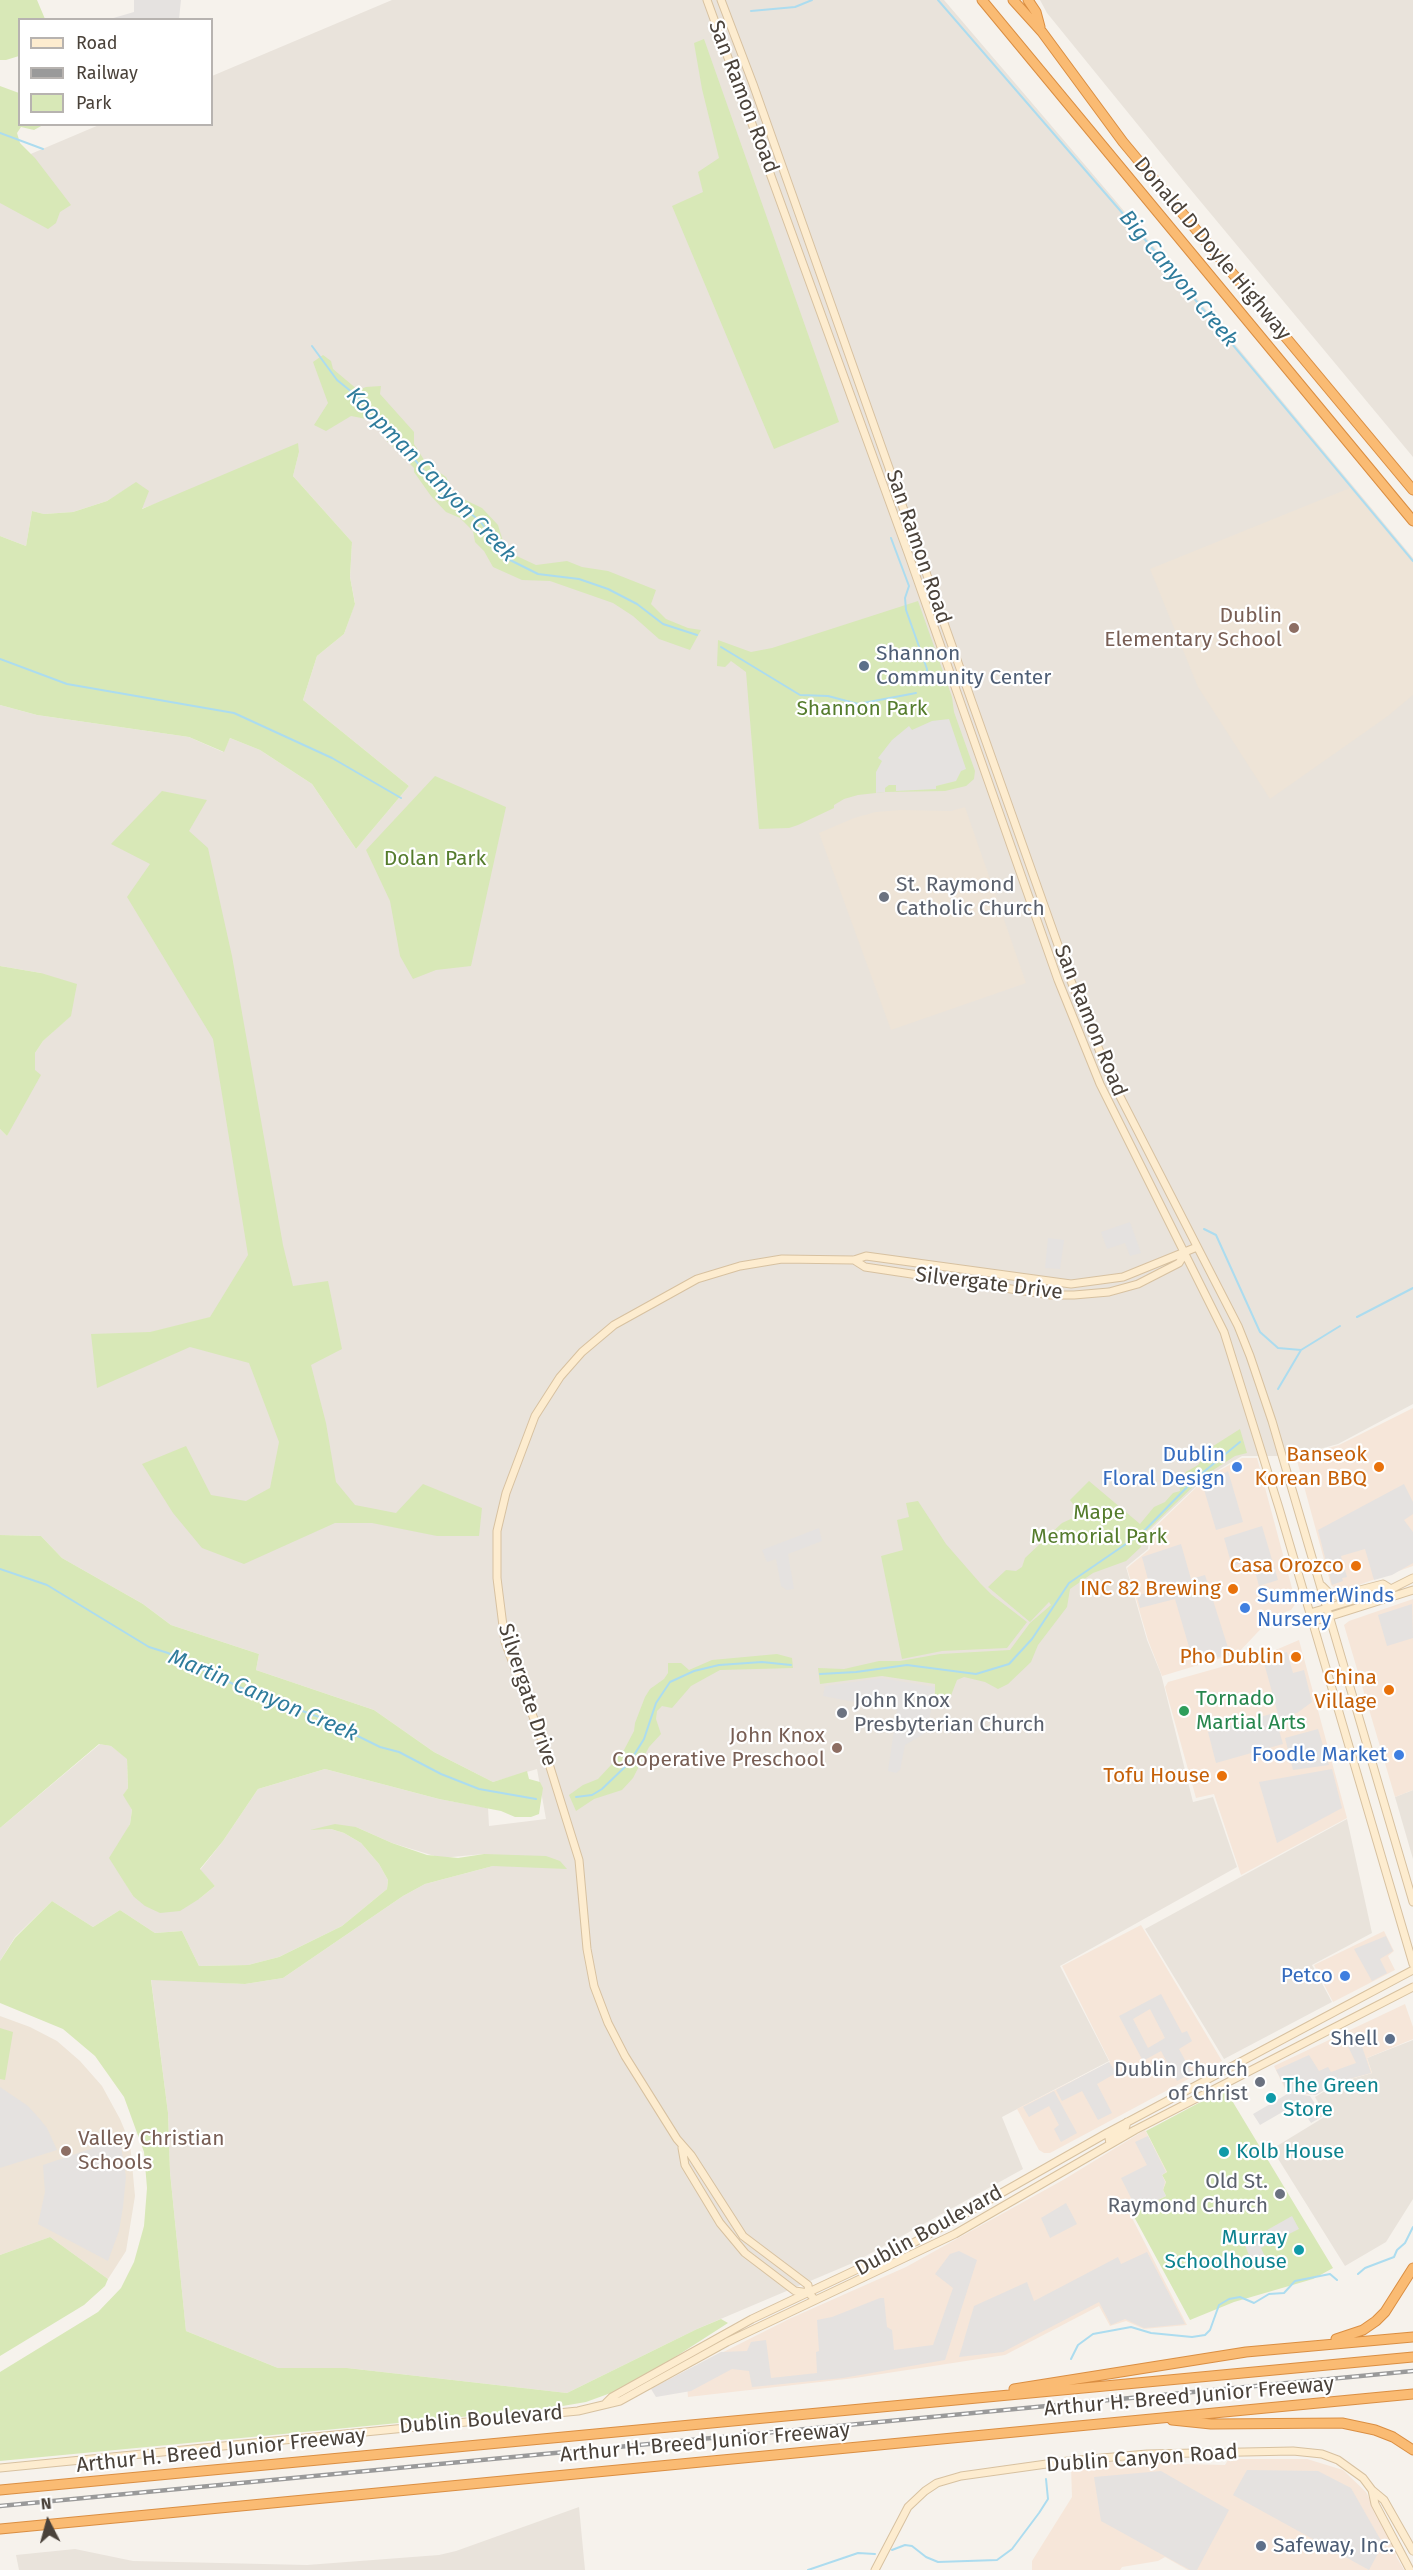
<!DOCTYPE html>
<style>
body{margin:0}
#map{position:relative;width:1413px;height:2570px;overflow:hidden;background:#f6f2ec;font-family:"Fira Sans",sans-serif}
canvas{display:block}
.legend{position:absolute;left:18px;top:18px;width:195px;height:108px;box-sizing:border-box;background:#fff;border:2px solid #b7b3b0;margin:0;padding:8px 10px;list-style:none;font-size:18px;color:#4a423a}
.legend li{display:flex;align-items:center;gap:12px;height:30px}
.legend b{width:30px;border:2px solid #b7b3b0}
.north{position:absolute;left:18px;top:2492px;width:60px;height:60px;-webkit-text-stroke:4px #fff;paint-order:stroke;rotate:354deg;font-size:16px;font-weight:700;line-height:24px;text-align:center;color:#4a423a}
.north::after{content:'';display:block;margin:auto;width:21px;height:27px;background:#4a423a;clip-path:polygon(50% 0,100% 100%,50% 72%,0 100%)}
</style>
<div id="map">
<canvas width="1413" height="2570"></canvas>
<ul class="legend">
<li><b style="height:8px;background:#fdeccf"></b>Road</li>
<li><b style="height:8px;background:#9a9a9a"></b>Railway</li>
<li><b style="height:16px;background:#d8e8b7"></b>Park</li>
</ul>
<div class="north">N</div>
</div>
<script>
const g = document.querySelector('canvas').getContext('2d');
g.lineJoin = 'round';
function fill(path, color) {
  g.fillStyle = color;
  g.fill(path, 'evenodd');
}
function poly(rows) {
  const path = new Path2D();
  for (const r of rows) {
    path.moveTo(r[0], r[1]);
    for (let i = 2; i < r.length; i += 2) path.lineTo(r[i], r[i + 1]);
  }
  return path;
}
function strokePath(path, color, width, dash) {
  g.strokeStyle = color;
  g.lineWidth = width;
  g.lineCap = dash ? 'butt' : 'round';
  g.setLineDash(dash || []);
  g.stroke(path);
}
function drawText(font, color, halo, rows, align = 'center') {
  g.font = font + ' "Fira Sans",sans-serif';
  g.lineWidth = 4.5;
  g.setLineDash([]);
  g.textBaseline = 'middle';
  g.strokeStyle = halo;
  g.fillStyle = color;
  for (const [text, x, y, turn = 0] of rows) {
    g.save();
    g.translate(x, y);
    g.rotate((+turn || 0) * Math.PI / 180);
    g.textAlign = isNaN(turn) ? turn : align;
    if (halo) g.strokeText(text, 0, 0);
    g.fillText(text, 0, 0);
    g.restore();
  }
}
fill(poly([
 [392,0,944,0,1114,199,1413,558,1413,1404,1338,1444,1294,1456,1242,1456,1206,1477,1149,1531,1148,1549,1126,1567,1147,1640,1161,1674,1193,1802,1213,1797,1237,1867,1060,1966,1109,2061,1002,2117,1023,2169,855,2262,697,2329,567,2393,347,2368,278,2368,186,2331,170,2172,168,2113,151,1979,245,1984,283,1978,403,1896,425,1884,493,1866,484,1854,441,1858,392,1843,356,1827,312,1830,331,1829,344,1833,361,1843,379,1864,388,1880,387,1889,342,1926,279,1957,248,1965,199,1966,182,1931,155,1933,120,1910,93,1927,52,1901,15,1937,0,1961,0,1828,100,1744,111,1746,127,1758,128,1788,124,1795,132,1810,130,1824,122,1840,122,1877,133,1896,199,1899,215,1886,200,1870,223,1841,258,1789,325,1769,439,1799,488,1808,489,1826,546,1819,537,1769,493,1782,434,1752,374,1710,256,1670,259,1654,171,1625,143,1604,62,1558,41,1536,0,1535,0,1129,7,1136,35,1070,35,1053,43,1041,70,1016,41,973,0,966,0,705,37,715,189,737,223,752,230,738,260,750,312,784,356,849,409,786,303,700,317,656,344,634,355,603,350,577,352,542,293,476,299,452,141,509,136,483,107,501,73,512,44,514,32,511,26,546,0,536,0,167,99,125,212,124,212,76],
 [1040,0,1413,0,1413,457,1186,184,1047,13],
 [1413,1790,1413,1859,1395,1797],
 [1347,1819,1372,1933,1312,1965,1332,2002,1224,2059,1145,1929],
 [1413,2040,1413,2199,1386,2242,1345,2266,1272,2149,1326,2116,1315,2097,1340,2082,1372,2073,1367,2058],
 [579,2507,585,2570,19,2570,16,2555,75,2549,133,2561,307,2565,439,2555,456,2551]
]), '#e9e3db');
fill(poly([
 [1413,1408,1413,1566,1347,1589,1336,1589,1331,1585,1296,1457,1339,1445],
 [1242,1458,1257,1458,1296,1603,1291,1610,1272,1617,1238,1653,1162,1676,1148,1640,1127,1568,1150,1549,1150,1532,1206,1478],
 [1413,1599,1413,1790,1395,1797,1344,1625,1349,1621],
 [1299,1640,1347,1818,1241,1875,1214,1794,1196,1798,1165,1687,1168,1682,1264,1655],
 [1141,1925,1222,2061,1050,2153,1044,2153,1039,2150,1017,2109,1110,2062,1062,1966],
 [1384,1931,1394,1951,1388,1956,1395,1970,1333,2002,1314,1965],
 [1405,2004,1413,2027,1413,2039,1367,2058,1372,2073,1339,2082,1315,2095,1287,2093,1274,2066],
 [1145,2130,1167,2172,1162,2175,1166,2182,1163,2190,1166,2196,1130,2214,1187,2325,1144,2329,1126,2321,1110,2326,1099,2306,1005,2355,855,2378,688,2397,687,2384,652,2388,791,2318,906,2267,1063,2180],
 [1232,2459,1307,2459,1343,2470,1366,2492,1395,2549,1396,2556,1404,2570,1188,2570,1165,2557,1158,2561,1122,2567,1120,2570,1032,2570,1032,2561,1072,2497,1071,2466,1101,2462,1171,2460,1185,2464,1225,2465,1228,2460]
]), '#f6e6d9');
fill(poly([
 [1350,488,1413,563,1413,695,1388,716,1270,799,1198,687,1150,569],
 [965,807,1026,983,891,1030,819,833,854,818,876,812,901,810,951,811],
 [0,2016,30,2027,57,2041,80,2061,102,2086,120,2119,130,2143,135,2196,126,2251,108,2279,50,2237,0,2255]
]), '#eee4d7');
fill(poly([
 [0,0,37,0,45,19,20,20,19,56,6,60,0,60],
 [704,39,839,422,774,449,672,206,703,192,698,172,719,158,702,89,694,43],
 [0,86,19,93,20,124,43,125,34,130,21,127,17,133,20,143,35,158,71,205,60,212,56,223,48,229,0,203],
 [323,355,331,361,333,369,358,390,366,387,381,386,380,394,414,432,414,444,426,463,446,477,455,495,482,508,498,525,506,551,536,565,567,561,582,567,608,571,656,590,651,604,666,619,688,628,701,630,690,650,659,639,633,616,613,603,550,581,522,580,493,567,484,551,475,542,473,531,460,518,446,512,431,496,414,472,414,468,387,441,372,420,351,416,326,431,314,425,328,403,313,362],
 [298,443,299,452,293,476,352,542,350,577,355,604,344,634,317,656,303,700,409,786,356,849,312,784,260,750,230,738,224,752,189,737,37,715,0,705,0,536,26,546,32,511,44,514,73,512,107,501,136,482,149,491,142,509],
 [918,601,952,697,954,712,975,771,974,779,966,786,945,791,885,792,858,795,844,799,834,805,834,808,798,825,789,828,759,829,746,672,731,661,725,667,717,666,718,640,751,652,772,648],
 [435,776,506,807,471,966,436,970,413,979,400,956,390,901,366,850],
 [162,791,207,800,189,831,208,848,232,956,283,1245,293,1286,328,1281,342,1349,311,1365,326,1423,336,1482,355,1505,396,1513,423,1484,482,1508,479,1536,437,1536,372,1523,335,1523,244,1564,202,1548,173,1513,142,1464,186,1446,211,1495,246,1501,270,1488,279,1442,249,1363,190,1347,97,1388,91,1334,150,1332,210,1317,248,1255,213,1039,127,897,150,864,111,844],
 [0,966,41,973,77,984,71,1016,43,1041,35,1053,35,1070,41,1075,7,1136,0,1129],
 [1240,1429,1247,1453,1235,1456,1204,1476,1147,1531,1141,1547,1126,1561,1093,1573,1070,1589,1067,1607,1038,1645,1031,1662,1008,1684,998,1689,985,1682,964,1677,957,1680,950,1698,935,1698,935,1684,882,1676,820,1684,818,1668,844,1669,879,1661,900,1661,940,1654,1010,1650,1030,1623,1051,1605,1049,1602,1030,1622,988,1587,1006,1570,1016,1571,1022,1567,1025,1558,1062,1523,1073,1518,1076,1508,1070,1500,1089,1481,1140,1524,1154,1507,1165,1502,1173,1493,1180,1491,1179,1481,1186,1472,1198,1465,1201,1461,1199,1455],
 [918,1501,946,1544,980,1583,992,1595,1027,1622,1007,1648,942,1651,902,1659,881,1556,903,1550,897,1520,909,1517,906,1503],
 [0,1535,41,1536,62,1558,143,1604,171,1625,259,1654,256,1670,374,1710,434,1752,493,1782,527,1771,529,1779,540,1782,543,1788,539,1814,531,1817,515,1817,501,1811,439,1799,325,1769,258,1789,223,1841,200,1869,215,1886,199,1899,180,1911,160,1913,145,1906,133,1896,109,1858,130,1824,132,1810,123,1795,128,1788,127,1759,111,1746,99,1744,0,1828],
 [777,1654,792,1658,793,1668,720,1670,691,1686,672,1708,662,1706,657,1711,656,1719,661,1734,649,1747,633,1778,622,1790,594,1799,576,1811,569,1795,583,1785,598,1779,613,1763,616,1754,624,1750,634,1731,635,1723,645,1697,650,1689,664,1679,668,1673,668,1663,681,1663,689,1670,712,1660],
 [335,1824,356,1827,392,1843,427,1855,458,1858,484,1854,546,1856,560,1861,567,1869,493,1866,425,1884,403,1896,283,1978,245,1984,151,1980,168,2113,170,2172,186,2331,278,2368,347,2368,567,2393,697,2329,721,2319,728,2323,630,2386,586,2402,545,2409,0,2461,0,2372,98,2312,121,2288,134,2262,144,2226,147,2188,144,2152,124,2097,95,2056,63,2029,0,2003,0,1961,15,1938,52,1901,93,1927,120,1910,155,1933,182,1931,199,1966,248,1965,279,1957,342,1926,387,1889,388,1880,379,1864,361,1843,344,1833,331,1829,310,1830],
 [0,2028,13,2032,5,2080,0,2079],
 [1225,2089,1333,2268,1313,2279,1234,2302,1190,2320,1132,2213,1166,2196,1163,2190,1166,2182,1162,2175,1167,2172,1146,2131],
 [50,2237,108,2279,105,2286,84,2305,0,2356,0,2255]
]), '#d8e8b7');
fill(poly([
 [134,0,181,0,179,19,110,19,134,12],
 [949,719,966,769,961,771,956,781,936,786,936,789,896,791,896,785,889,785,885,788,885,792,876,793,876,772,882,761,878,758,892,740,909,726,912,730,932,721],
 [1130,1222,1141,1253,1130,1256,1125,1243,1107,1249,1101,1232],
 [1048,1238,1064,1240,1060,1269,1045,1268],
 [1228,1471,1243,1522,1216,1530,1203,1486],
 [1404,1484,1413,1502,1413,1514,1404,1520,1413,1532,1413,1563,1392,1575,1374,1580,1365,1549,1341,1556,1347,1577,1342,1578,1343,1581,1332,1585,1318,1530],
 [1262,1526,1278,1580,1259,1586,1252,1560,1232,1566,1224,1538],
 [819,1528,822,1541,788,1554,794,1589,787,1590,781,1586,776,1559,767,1562,762,1550],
 [1181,1544,1191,1579,1205,1575,1230,1654,1194,1664,1175,1599,1140,1608,1137,1596,1151,1591,1142,1557],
 [1412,1604,1413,1638,1387,1646,1378,1615],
 [1287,1652,1293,1673,1304,1670,1312,1702,1297,1713,1279,1718,1263,1659],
 [881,1678,935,1687,927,1732,905,1745,900,1770,896,1773,888,1771,897,1710,823,1696,825,1686],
 [1274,1713,1283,1744,1216,1763,1208,1732],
 [1318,1729,1329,1765,1293,1770,1285,1738],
 [1332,1769,1342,1808,1277,1843,1259,1782],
 [1386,1936,1393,1951,1380,1959,1387,1973,1372,1981,1354,1949],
 [1161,1994,1182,2033,1187,2031,1192,2041,1179,2049,1192,2073,1177,2081,1161,2051,1143,2061,1119,2016],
 [1150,2009,1165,2038,1148,2048,1133,2019],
 [1357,2032,1371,2073,1338,2082,1316,2095,1288,2092,1276,2070,1309,2055,1319,2071,1328,2067,1331,2072,1356,2063,1344,2038],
 [1109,2062,1116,2073,1097,2084,1112,2113,1098,2120,1082,2091,1062,2101,1056,2090],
 [0,2087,28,2106,38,2117,47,2128,57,2150,0,2168],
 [1054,2091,1077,2133,1061,2142,1054,2129,1059,2125,1049,2106,1029,2117,1023,2107],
 [1289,2093,1310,2096,1323,2116,1311,2123,1298,2103,1260,2125,1253,2114],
 [1148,2136,1166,2172,1162,2175,1165,2182,1163,2190,1166,2196,1137,2210,1121,2178,1147,2165,1135,2142],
 [120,2139,126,2177,123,2207,119,2231,108,2261,38,2224,45,2192,43,2165],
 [1066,2203,1077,2224,1050,2238,1041,2218],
 [1292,2216,1299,2229,1261,2248,1267,2261,1254,2267,1244,2243],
 [959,2251,977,2260,945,2360,843,2378,752,2387,749,2371,732,2369,691,2391,656,2397,651,2389,721,2352,747,2351,751,2342,766,2340,771,2378,817,2373,816,2352,819,2351,817,2320,832,2317,880,2298,884,2298,887,2327,892,2330,894,2350,933,2345,953,2288,935,2274,950,2254],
 [1147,2252,1185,2324,1144,2328,1125,2319,1111,2325,1099,2302,1003,2352,959,2357,974,2306,1027,2282,1034,2301,1118,2257,1121,2264],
 [1247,2470,1318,2471,1351,2488,1383,2544,1369,2570,1233,2495],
 [1161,2471,1229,2510,1197,2570,1190,2570,1101,2521,1094,2477]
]), '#e5e2e0');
strokePath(poly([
 [938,0,1137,230,1413,561],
 [751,11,795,7,812,0],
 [0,133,43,149],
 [312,346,337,380,374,410,438,488,480,521,508,559,538,574,579,579,608,589,637,604,663,624,697,635],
 [891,538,909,586,905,598,906,610,927,669,925,683],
 [721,647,800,695,828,696,858,704,916,693],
 [0,659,67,684,234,713,332,758,401,798],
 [1204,1229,1216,1235,1260,1332,1278,1348,1301,1350],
 [1357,1317,1413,1288],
 [1278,1389,1301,1350,1340,1326],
 [0,1569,47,1585,149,1647,168,1653,250,1692,319,1717,380,1747,399,1752,441,1774,479,1789,536,1799],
 [820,1674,856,1672,907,1665,976,1674,1009,1664,1032,1639,1069,1583,1142,1533,1195,1479,1240,1442],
 [576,1797,592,1795,602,1789,629,1763,644,1739,656,1703,670,1682,694,1671,719,1665,762,1662,791,1665],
 [1358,2274,1365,2268,1394,2257,1397,2250,1405,2243,1413,2227],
 [1071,2359,1078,2345,1093,2334,1131,2327,1151,2333,1192,2337,1205,2335,1210,2330,1219,2305,1229,2299,1240,2297,1254,2303,1269,2294,1284,2293,1295,2281,1330,2274,1337,2280],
 [892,2550,905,2545,912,2546,926,2557,938,2562,997,2560,1012,2549,1039,2513,1048,2499,1046,2479],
 [808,2570,858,2553,875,2554]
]), '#acdcef', 2);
const secondary = poly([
 [707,0,908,553,1058,980,1100,1084,1224,1332,1279,1508,1413,1964],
 [721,0,753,84,1069,976,1111,1079,1238,1326,1250,1356,1272,1421,1413,1902],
 [854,1260,865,1267,1051,1295,1074,1295,1109,1292,1138,1284,1179,1263,1185,1253],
 [1322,1586,1329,1593,1337,1596,1383,1584,1391,1589],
 [1310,1613,1391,1589,1413,1578],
 [1312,1622,1413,1590],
 [1110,2144,1109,2138,1125,2129,1127,2122],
 [682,2148,685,2165,720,2223,745,2253,795,2291,809,2293],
 [815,2300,809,2293,808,2285,743,2236,691,2155,677,2139,625,2056,608,2023,594,1986,587,1949,579,1860,540,1735,505,1642,497,1578,497,1531,506,1493,535,1416,560,1377,582,1352,614,1325,697,1279,740,1266,782,1259,854,1260,866,1256,1071,1284,1123,1277,1197,1247],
 [606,2403,612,2397,752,2319,915,2242,1107,2133,1413,1970],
 [0,2468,578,2411,620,2401,727,2342,955,2234,1135,2130,1413,1987],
 [1372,2490,1375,2504,1410,2570],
 [875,2570,908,2507,925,2491,937,2483,961,2476,1068,2461,1147,2454,1293,2451,1322,2454,1338,2460,1363,2478,1372,2490,1384,2500,1413,2551]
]);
const highway = poly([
 [982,0,1413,521],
 [1013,0,1042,32,1123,142,1413,490],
 [1028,0,1036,12,1040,27],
 [1336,2339,1363,2330,1376,2321,1385,2312,1413,2268],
 [1014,2389,1246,2352,1413,2337],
 [1172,2420,1211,2424,1342,2423,1375,2430,1393,2437,1413,2450],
 [0,2490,1413,2357],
 [0,2529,1413,2394]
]);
strokePath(secondary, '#d7c1a0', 9);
strokePath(highway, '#da8e42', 11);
strokePath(secondary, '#fdeccf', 7);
strokePath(highway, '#fabb73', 9);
const rail = poly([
 [0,2506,1413,2371]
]);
strokePath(rail, '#9a9a9a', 4.5);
strokePath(rail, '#fff', 2, [7]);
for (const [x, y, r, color] of [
 [1294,628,6,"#8d6e63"],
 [864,666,6,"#5c6f8a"],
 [884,897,6,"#6b7280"],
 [1237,1467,6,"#3f7fe0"],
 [1379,1467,6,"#e8710a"],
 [1356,1566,6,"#e8710a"],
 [1233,1589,6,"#e8710a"],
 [1245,1608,6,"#3f7fe0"],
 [1296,1657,6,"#e8710a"],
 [1389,1690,6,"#e8710a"],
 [1184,1711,6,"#2e9e5b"],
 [842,1713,6,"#6b7280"],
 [837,1748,6,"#8d6e63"],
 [1399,1755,6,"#3f7fe0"],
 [1222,1776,6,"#e8710a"],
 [1345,1976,6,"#3f7fe0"],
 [1390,2039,6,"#5c6f8a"],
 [1260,2082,6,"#6b7280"],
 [1271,2098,6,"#0f9aa8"],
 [66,2151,6,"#8d6e63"],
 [1224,2152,6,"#0f9aa8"],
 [1280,2194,6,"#6b7280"],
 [1299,2250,6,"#0f9aa8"],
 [1261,2546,6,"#5c6f8a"]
]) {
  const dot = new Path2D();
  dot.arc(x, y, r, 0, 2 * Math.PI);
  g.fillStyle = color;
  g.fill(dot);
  strokePath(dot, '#fff', 2);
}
drawText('21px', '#4a423a', '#fff', [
 ["San Ramon Road",743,97,69],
 ["Donald D Doyle Highway",1212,249,50],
 ["San Ramon Road",918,547,71],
 ["San Ramon Road",1090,1021,68],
 ["Silvergate Drive",989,1284,7],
 ["Silvergate Drive",527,1695,72],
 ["Dublin Boulevard",929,2231,-29],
 ["Arthur H. Breed Junior Freeway",1189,2397,-5],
 ["Dublin Boulevard",481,2420,-5],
 ["Arthur H. Breed Junior Freeway",705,2443,-5],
 ["Arthur H. Breed Junior Freeway",221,2451,-6],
 ["Dublin Canyon Road",1142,2459,-4]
]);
drawText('21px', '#785e54', '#fff', [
 ["Dublin",1282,616],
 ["Elementary School",1282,640],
 ["John Knox",825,1736],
 ["Cooperative Preschool",825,1760],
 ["Valley Christian",78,2139,"left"],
 ["Schools",78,2163,"left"]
], 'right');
drawText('21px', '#4e5e75', '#fff', [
 ["Shannon",876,654],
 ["Community Center",876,678],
 ["Shell",1378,2039,"right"],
 ["Safeway, Inc.",1273,2546]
], 'left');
drawText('21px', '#557c2d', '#fff', [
 ["Shannon Park",862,709],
 ["Dolan Park",435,859],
 ["Mape",1099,1513],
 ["Memorial Park",1099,1537]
]);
drawText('21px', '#5b616d', '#fff', [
 ["St. Raymond",896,885],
 ["Catholic Church",896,909],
 ["John Knox",854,1701],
 ["Presbyterian Church",854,1725],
 ["Dublin Church",1248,2070,"right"],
 ["of Christ",1248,2094,"right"],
 ["Old St.",1268,2182,"right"],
 ["Raymond Church",1268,2206,"right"]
], 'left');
drawText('21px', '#366cbe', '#fff', [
 ["Dublin",1225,1455],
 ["Floral Design",1225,1479],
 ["SummerWinds",1257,1596,"left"],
 ["Nursery",1257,1620,"left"],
 ["Foodle Market",1387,1755],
 ["Petco",1333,1976]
], 'right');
drawText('21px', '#c56008', '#fff', [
 ["Banseok",1367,1455],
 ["Korean BBQ",1367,1479],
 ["Casa Orozco",1344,1566],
 ["INC 82 Brewing",1221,1589],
 ["Pho Dublin",1284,1657],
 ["China",1377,1678],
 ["Village",1377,1702],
 ["Tofu House",1210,1776]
], 'right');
drawText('21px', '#27864d', '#fff', [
 ["Tornado",1196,1699],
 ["Martial Arts",1196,1723]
], 'left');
drawText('21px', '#0d838f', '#fff', [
 ["The Green",1283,2086],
 ["Store",1283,2110],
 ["Kolb House",1236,2152],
 ["Murray",1287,2238,"right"],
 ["Schoolhouse",1287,2262,"right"]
], 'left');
drawText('italic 22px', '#2f7c9c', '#fff', [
 ["Big Canyon Creek",1178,279,50],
 ["Koopman Canyon Creek",431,475,46],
 ["Martin Canyon Creek",263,1696,23]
]);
</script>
